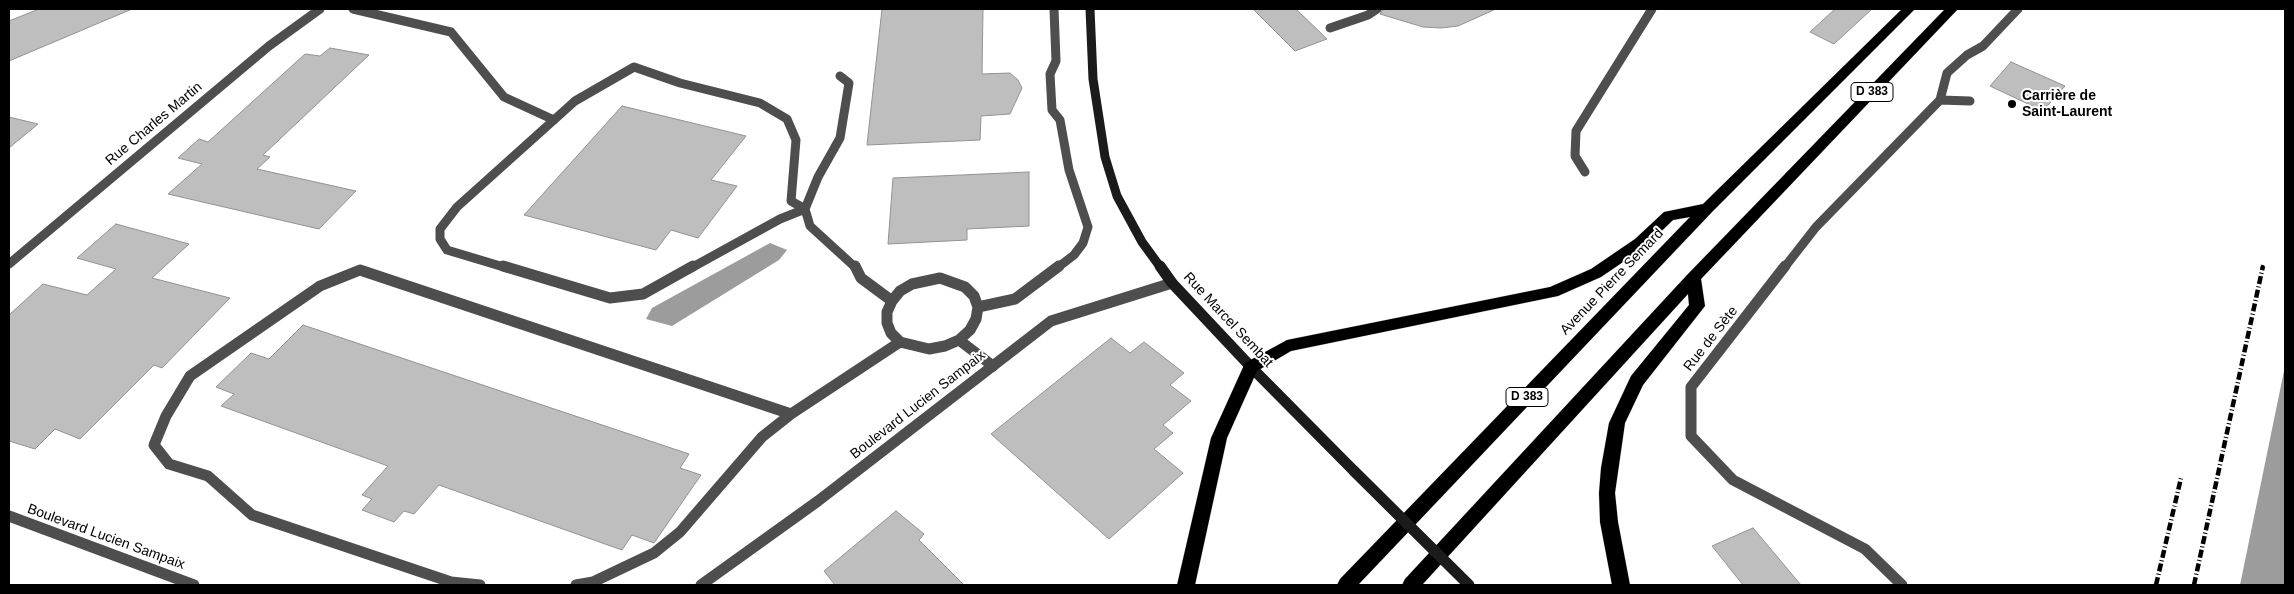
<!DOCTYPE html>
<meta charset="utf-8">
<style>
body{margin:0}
#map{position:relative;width:2294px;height:594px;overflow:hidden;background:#fff;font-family:Arial,sans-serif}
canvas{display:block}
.frame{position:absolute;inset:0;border:10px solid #000;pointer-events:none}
</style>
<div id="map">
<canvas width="2294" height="594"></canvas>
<div class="frame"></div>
</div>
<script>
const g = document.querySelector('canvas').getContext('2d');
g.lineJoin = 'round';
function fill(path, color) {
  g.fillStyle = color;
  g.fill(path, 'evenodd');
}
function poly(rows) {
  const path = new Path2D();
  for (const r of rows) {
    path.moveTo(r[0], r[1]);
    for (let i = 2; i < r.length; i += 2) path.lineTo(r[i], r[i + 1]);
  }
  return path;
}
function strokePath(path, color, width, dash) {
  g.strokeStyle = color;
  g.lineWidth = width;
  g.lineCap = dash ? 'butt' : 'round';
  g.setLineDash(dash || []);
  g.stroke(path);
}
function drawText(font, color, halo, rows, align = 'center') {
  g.font = font + ' Arial,sans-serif';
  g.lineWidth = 4;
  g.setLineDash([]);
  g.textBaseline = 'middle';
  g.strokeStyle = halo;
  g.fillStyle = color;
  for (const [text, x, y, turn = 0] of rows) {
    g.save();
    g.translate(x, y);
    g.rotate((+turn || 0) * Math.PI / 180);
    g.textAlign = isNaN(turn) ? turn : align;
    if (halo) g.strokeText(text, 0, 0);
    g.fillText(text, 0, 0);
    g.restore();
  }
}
fill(poly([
 [770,243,787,250,779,260,672,326,646,319,652,308],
 [2285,366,2285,585,2240,585]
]), '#9c9c9c');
const building = poly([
 [39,9,132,9,9,61,9,21,39,9],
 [882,9,983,9,982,74,1010,73,1018,80,1022,88,1010,114,981,116,980,140,867,145,882,9],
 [1253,9,1296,9,1327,39,1295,51,1253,9],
 [1383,9,1496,9,1458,26,1441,28,1423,27,1380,14,1383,9],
 [1835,9,1872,9,1834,44,1810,32,1835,9],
 [330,48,369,55,263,155,270,157,257,169,356,191,319,229,168,194,202,164,178,158,199,139,208,142,305,54,320,56,330,48],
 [2011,62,2065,86,2043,111,1990,86,2011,62],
 [622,106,746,136,711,180,737,186,698,238,671,230,656,250,524,215,622,106],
 [9,117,38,124,9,148,9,117],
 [1029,172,1029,226,967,229,967,240,888,244,893,178,1029,172],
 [116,224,189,244,152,278,230,298,162,368,154,365,80,439,55,429,35,449,9,441,9,315,43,284,87,295,116,269,77,258,116,224],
 [303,325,689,454,680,468,701,475,654,543,632,535,622,550,439,485,414,514,404,511,394,522,362,510,372,499,362,495,388,466,221,406,234,394,216,387,251,353,269,359,303,325],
 [1111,338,1130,353,1144,342,1184,373,1170,385,1191,401,1163,425,1173,433,1154,449,1183,473,1109,539,991,434,1111,338],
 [896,511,924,534,919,540,964,585,835,585,824,571,896,511],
 [1753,528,1801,585,1743,585,1712,546,1753,528]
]);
fill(building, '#bebebe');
strokePath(building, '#929292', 1);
const highway = poly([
 [1902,9,1915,9,1712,212,1358,585,1337,585,1340,579,1690,217,1673,220,1645,247,1601,277,1558,296,1291,351,1257,371,1227,438,1195,585,1177,585,1211,438,1245,363,1287,340,1550,287,1591,269,1635,239,1664,212,1703,204,1902,9],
 [1945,9,1958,9,1701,279,1705,306,1643,385,1625,423,1615,493,1618,522,1630,585,1612,585,1600,522,1599,493,1601,468,1609,423,1631,376,1689,305,1688,294,1422,585,1402,585,1405,579,1688,274,1945,9]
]);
strokePath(highway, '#dbdbdb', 1);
strokePath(poly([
 [353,9,451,32,504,97,554,120],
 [1054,9,1056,61,1050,74,1052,110,1060,120,1069,170,1088,227,1083,243,1074,255,1057,268],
 [1330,28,1368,15,1377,9],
 [840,76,849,83,840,138,818,177,805,209,810,226,856,268],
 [1940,100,1947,73,1967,55,1983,46,2018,9],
 [1585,172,1575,156,1576,131,1652,9],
 [507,268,447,250,440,239,440,229,457,207,575,101,634,67,680,83,760,103,787,119,796,140,791,201,805,209,780,219,691,268],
 [1784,268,1816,227,1940,100,1970,101]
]), '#4e4e4e', 9);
strokePath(poly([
 [503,266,610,298,643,294,693,266],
 [855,266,861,278,892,301],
 [1785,266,1691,387,1691,436,1733,480,1865,549,1902,585],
 [940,278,965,287,974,296,978,307,976,319,970,330,959,340,945,346,929,349,900,342,891,333,887,323,887,312,892,301,900,291,912,284,940,278],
 [978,307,1015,299,1059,266],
 [959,340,993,366],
 [480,585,451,582,252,515,208,476,169,464,154,445,166,416,190,376,320,286,360,270,791,414],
 [576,585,593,582,654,553,680,532,762,437,791,414,900,342]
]), '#4e4e4e', 11);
strokePath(poly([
 [9,264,269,46,320,9]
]), '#4e4e4e', 9);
strokePath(poly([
 [9,516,194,585],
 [701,585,818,501,1051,321,1172,283]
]), '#4e4e4e', 11);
strokePath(poly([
 [1090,9,1093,79,1105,157,1117,196,1142,242,1161,268]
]), '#1b1b1b', 9);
strokePath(poly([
 [1160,266,1172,283,1251,367,1354,471]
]), '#1b1b1b', 11);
fill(highway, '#000');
strokePath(poly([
 [2262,268,2263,265]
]), '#000', 3, [7, 2.5, 1, 2.5]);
strokePath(poly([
 [2156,585,2181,478],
 [2194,585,2263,266]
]), '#000', 4.5, [8, 2.5, 1, 2.5]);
strokePath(poly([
 [1354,471,1469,585]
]), '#1b1b1b', 11);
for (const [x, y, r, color] of [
 [2012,104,5,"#000"]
]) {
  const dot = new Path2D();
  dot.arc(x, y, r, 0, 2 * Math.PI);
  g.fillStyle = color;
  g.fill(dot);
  strokePath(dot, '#fff', 2);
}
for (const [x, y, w] of [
 [1872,92,42],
 [1527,397,42]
]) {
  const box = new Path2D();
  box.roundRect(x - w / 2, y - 9.5, w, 19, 4);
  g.fillStyle = '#fff';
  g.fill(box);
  strokePath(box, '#000', 1);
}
drawText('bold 12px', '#000', null, [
 ["D 383",1872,92],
 ["D 383",1527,397]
]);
drawText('bold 14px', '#000', '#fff', [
 ["Carrière de",2022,96],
 ["Saint-Laurent",2022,112]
], 'left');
drawText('14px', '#000', '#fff', [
 ["Rue Charles Martin",154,124,-40],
 ["Avenue Pierre Semard",1612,282,-46],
 ["Rue Marcel Sembat",1228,320,47],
 ["Rue de Sète",1711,339,-52],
 ["Boulevard Lucien Sampaix",918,405,-38],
 ["Boulevard Lucien Sampaix",106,537,20]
]);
</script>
